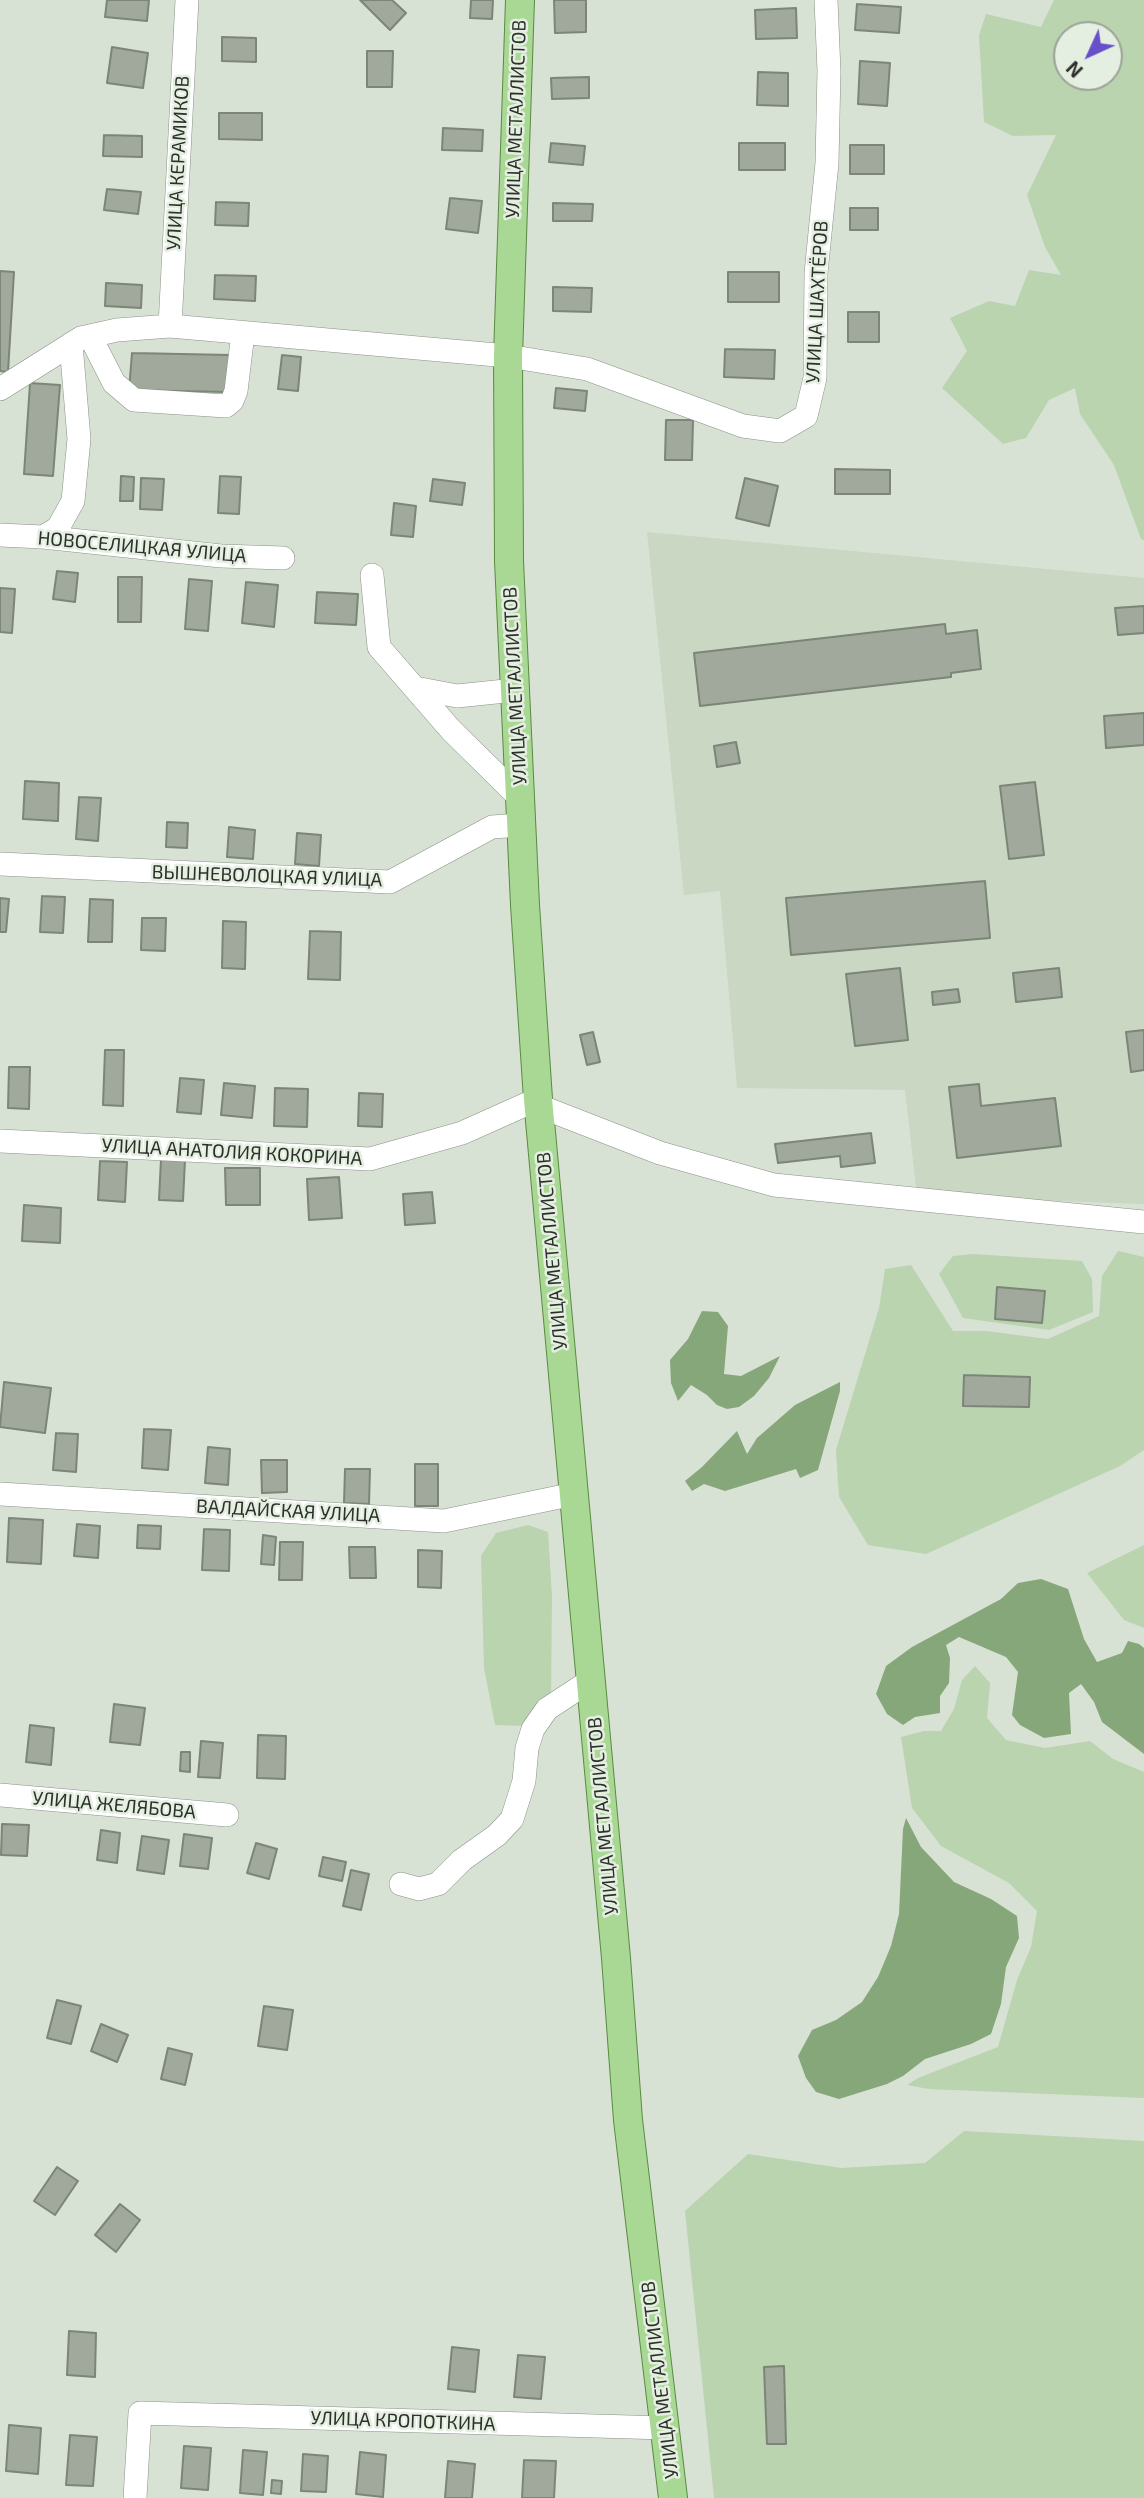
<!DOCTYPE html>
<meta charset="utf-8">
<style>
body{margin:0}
#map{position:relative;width:1144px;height:2498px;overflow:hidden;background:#d8e2d4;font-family:"Exo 2",sans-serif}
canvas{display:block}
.north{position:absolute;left:1053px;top:21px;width:70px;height:70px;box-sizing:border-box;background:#e5efe1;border:2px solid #9ba398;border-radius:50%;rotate:225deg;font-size:19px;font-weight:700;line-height:28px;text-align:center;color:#2c302a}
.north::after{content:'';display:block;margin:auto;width:24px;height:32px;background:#6750c9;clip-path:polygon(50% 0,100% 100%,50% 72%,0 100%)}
</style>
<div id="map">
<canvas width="1144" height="2498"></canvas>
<div class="north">N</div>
</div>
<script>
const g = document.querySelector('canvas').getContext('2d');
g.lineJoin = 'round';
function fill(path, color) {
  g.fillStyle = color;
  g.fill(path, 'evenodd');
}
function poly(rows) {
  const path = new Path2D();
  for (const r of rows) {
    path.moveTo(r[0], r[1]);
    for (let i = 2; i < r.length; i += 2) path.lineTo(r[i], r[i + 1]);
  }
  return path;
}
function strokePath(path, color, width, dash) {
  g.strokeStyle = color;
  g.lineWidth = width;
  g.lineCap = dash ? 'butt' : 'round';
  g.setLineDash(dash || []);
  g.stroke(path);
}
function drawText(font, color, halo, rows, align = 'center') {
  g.font = font + ' "Exo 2",sans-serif';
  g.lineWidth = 5;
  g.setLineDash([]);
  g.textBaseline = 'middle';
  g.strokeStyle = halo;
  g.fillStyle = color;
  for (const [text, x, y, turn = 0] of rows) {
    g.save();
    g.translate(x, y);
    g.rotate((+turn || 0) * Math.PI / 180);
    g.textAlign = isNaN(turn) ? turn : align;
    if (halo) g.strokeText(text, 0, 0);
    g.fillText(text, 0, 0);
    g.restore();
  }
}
fill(poly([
 [647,532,1144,578,1144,1204,917,1196,905,1090,737,1088,720,891,684,895]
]), '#c9d7c3');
fill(poly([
 [1054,0,1144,0,1144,540,1141,539,1114,465,1080,414,1075,388,1049,400,1026,438,1003,444,942,388,967,351,950,318,989,301,1015,306,1029,270,1061,275,1045,247,1027,195,1056,135,1013,136,984,122,979,35,986,14,1041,27],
 [1067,35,1109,35,1109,77,1067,77],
 [1118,1251,1144,1257,1144,1450,1120,1466,926,1554,868,1545,839,1497,836,1450,879,1308,885,1269,911,1265,953,1331,986,1331,1048,1339,1099,1316,1102,1276],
 [973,1254,1082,1261,1092,1279,1093,1312,1049,1330,963,1318,939,1274,953,1256],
 [528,1525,548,1532,552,1596,551,1702,523,1726,495,1725,484,1668,481,1556,496,1533],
 [1144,1545,1144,1628,1124,1620,1087,1573],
 [975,1666,990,1683,987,1718,1006,1740,1045,1748,1090,1741,1113,1759,1144,1772,1144,2098,929,2089,907,2085,918,2078,998,2047,1017,1980,1031,1947,1037,1911,1009,1883,941,1846,912,1808,901,1737,924,1731,941,1731,954,1709,962,1680],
 [964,2131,1144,2141,1144,2498,714,2498,685,2211,748,2154,841,2168,925,2163]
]), '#b9d4af');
fill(poly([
 [702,1311,718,1312,728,1326,724,1374,741,1376,780,1356,769,1378,754,1396,739,1407,727,1409,717,1405,707,1395,691,1385,678,1401,671,1383,670,1360,688,1339],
 [840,1382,840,1391,818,1470,800,1478,796,1469,725,1491,704,1484,692,1491,685,1481,702,1467,737,1431,747,1454,757,1438,795,1405],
 [1041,1579,1068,1589,1084,1639,1097,1662,1122,1653,1128,1641,1139,1644,1144,1648,1144,1754,1102,1722,1094,1702,1081,1684,1069,1693,1071,1734,1044,1738,1020,1725,1012,1715,1018,1672,1006,1657,959,1637,946,1645,950,1658,949,1683,940,1696,940,1713,915,1717,903,1725,887,1714,876,1694,886,1666,912,1647,1001,1599,1018,1583],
 [906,1818,921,1847,954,1882,991,1899,1017,1916,1019,1938,1006,1967,1001,2004,991,2034,971,2044,925,2059,903,2076,887,2084,839,2099,816,2092,806,2078,798,2056,812,2030,836,2020,862,2002,878,1977,891,1946,899,1914,903,1829]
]), '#86a779');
const building = poly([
 [107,0,149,0,147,21,105,17,107,0],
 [360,0,392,0,406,13,390,30,360,0],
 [471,0,493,0,492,19,470,18,471,0],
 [554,0,586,0,586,32,555,33,554,0],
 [857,4,901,7,899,33,855,30,857,4],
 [796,8,797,38,756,39,755,10,796,8],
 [222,37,256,38,256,62,222,61,222,37],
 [112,47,148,53,143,88,107,83,112,47],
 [367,51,393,51,392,87,367,87,367,51],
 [860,61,890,63,887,106,858,104,860,61],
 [758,72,788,73,788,106,757,105,758,72],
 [589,77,589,98,552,99,551,78,589,77],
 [219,113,262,113,262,140,219,139,219,113],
 [443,128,483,130,482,151,442,150,443,128],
 [104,135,142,136,142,157,103,156,104,135],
 [551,143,585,146,583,165,549,162,551,143],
 [739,143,785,143,785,170,739,170,739,143],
 [850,145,884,145,884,174,850,174,850,145],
 [107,189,141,192,138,214,104,210,107,189],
 [450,198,482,201,478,233,446,229,450,198],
 [216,202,249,203,248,226,215,225,216,202],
 [553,203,593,204,592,221,553,221,553,203],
 [850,208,878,208,878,230,850,230,850,208],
 [0,271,14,272,8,372,0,371,0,271],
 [728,272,779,272,779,302,728,302,728,272],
 [215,275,256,276,255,301,214,299,215,275],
 [106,283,142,285,141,308,105,306,106,283],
 [553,287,592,288,591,312,553,311,553,287],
 [848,312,879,312,879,342,848,342,848,312],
 [725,349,775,350,774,379,724,377,725,349],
 [132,353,230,355,226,392,129,390,132,353],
 [282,355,301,357,298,391,278,389,282,355],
 [30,383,60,385,53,476,24,474,30,383],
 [556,388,587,391,585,411,554,408,556,388],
 [666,420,693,420,692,460,665,460,666,420],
 [835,469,890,470,890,494,835,494,835,469],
 [121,476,134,477,133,501,120,501,121,476],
 [220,476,241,477,239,514,218,513,220,476],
 [141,478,164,479,162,510,140,509,141,478],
 [745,478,778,486,769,526,736,518,745,478],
 [433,479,465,483,462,505,430,501,433,479],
 [394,503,416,506,413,537,391,535,394,503],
 [57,571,78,573,75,602,53,599,57,571],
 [118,577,142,577,141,622,118,622,118,577],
 [189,579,212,581,208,631,185,629,189,579],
 [246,582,278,585,274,627,242,623,246,582],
 [0,588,15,589,12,633,0,632,0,588],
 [317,592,358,594,356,625,315,623,317,592],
 [1144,606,1144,633,1118,635,1115,608,1144,606],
 [945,624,946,634,977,630,981,669,951,673,951,677,700,706,694,653,945,624],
 [1144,713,1144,745,1106,748,1104,716,1144,713],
 [736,742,740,763,717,767,714,746,736,742],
 [25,781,59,783,58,821,23,819,25,781],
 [1035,782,1044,855,1009,859,1000,786,1035,782],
 [79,797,101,798,98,841,76,839,79,797],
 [167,822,188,823,187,848,166,847,167,822],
 [229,827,255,830,253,859,227,857,229,827],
 [297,833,321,835,319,866,295,864,297,833],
 [985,881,990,938,791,955,786,898,985,881],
 [42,896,65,897,63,933,40,932,42,896],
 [0,898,9,899,6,932,0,932,0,898],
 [90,899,113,900,112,942,88,942,90,899],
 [142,918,166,918,165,951,141,950,142,918],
 [223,921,246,922,245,969,222,968,223,921],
 [310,931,341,932,340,980,308,979,310,931],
 [900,968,908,1040,855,1046,846,974,900,968],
 [1059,968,1062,997,1016,1002,1013,973,1059,968],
 [958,989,960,1002,933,1005,932,992,958,989],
 [1144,1030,1144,1070,1131,1072,1126,1032,1144,1030],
 [593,1032,600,1062,587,1065,580,1035,593,1032],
 [105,1050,124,1050,123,1106,103,1105,105,1050],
 [9,1067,30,1067,29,1109,8,1108,9,1067],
 [180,1078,204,1080,201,1114,177,1112,180,1078],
 [224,1083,255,1086,252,1118,221,1115,224,1083],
 [979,1084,981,1106,1055,1098,1061,1146,957,1158,949,1087,979,1084],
 [275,1088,308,1089,307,1127,274,1126,275,1088],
 [359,1093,383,1094,382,1127,358,1126,359,1093],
 [871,1133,875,1163,841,1167,840,1156,778,1163,775,1144,871,1133],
 [161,1159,185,1160,183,1201,159,1200,161,1159],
 [100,1161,127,1162,125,1202,98,1200,100,1161],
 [225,1168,260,1168,260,1205,226,1205,225,1168],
 [339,1177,342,1218,309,1220,307,1179,339,1177],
 [432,1192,435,1223,405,1225,403,1194,432,1192],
 [24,1205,61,1208,60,1243,22,1241,24,1205],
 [997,1287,1045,1291,1042,1323,995,1319,997,1287],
 [964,1375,1030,1377,1029,1407,963,1406,964,1375],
 [4,1382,51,1388,45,1433,0,1427,4,1382],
 [144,1429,171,1430,168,1470,142,1468,144,1429],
 [56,1433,78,1434,76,1472,53,1470,56,1433],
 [208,1447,230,1449,228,1485,205,1483,208,1447],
 [261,1460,287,1460,287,1492,262,1493,261,1460],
 [415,1464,438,1464,438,1506,415,1506,415,1464],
 [345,1469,370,1469,369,1504,344,1503,345,1469],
 [9,1518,43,1520,41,1564,7,1562,9,1518],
 [77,1524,100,1526,98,1558,74,1556,77,1524],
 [138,1525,161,1526,160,1549,137,1548,138,1525],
 [204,1529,230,1530,229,1571,202,1570,204,1529],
 [263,1535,276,1537,274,1565,261,1564,263,1535],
 [280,1542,303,1542,302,1580,279,1580,280,1542],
 [349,1547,375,1547,376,1578,350,1578,349,1547],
 [418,1550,442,1551,441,1588,418,1587,418,1550],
 [114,1704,145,1708,140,1745,110,1742,114,1704],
 [30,1725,54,1728,51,1765,26,1762,30,1725],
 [258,1735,286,1736,285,1779,257,1778,258,1735],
 [201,1741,223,1743,220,1778,198,1777,201,1741],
 [181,1752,190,1752,190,1772,180,1771,181,1752],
 [2,1824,29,1825,27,1856,1,1855,2,1824],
 [101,1830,120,1833,117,1863,97,1860,101,1830],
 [184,1834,212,1838,208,1869,180,1866,184,1834],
 [142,1836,169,1840,164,1874,137,1870,142,1836],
 [256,1843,277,1849,269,1879,247,1873,256,1843],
 [323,1857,346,1862,342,1881,319,1876,323,1857],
 [351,1870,369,1874,361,1910,343,1906,351,1870],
 [57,2000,81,2006,71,2044,47,2038,57,2000],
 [264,2006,293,2010,287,2050,258,2046,264,2006],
 [101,2024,128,2035,117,2062,91,2051,101,2024],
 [168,2048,192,2054,185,2085,161,2079,168,2048],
 [57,2167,78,2181,55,2215,34,2201,57,2167],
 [120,2204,140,2220,116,2252,95,2235,120,2204],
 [69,2331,96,2333,95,2377,67,2375,69,2331],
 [452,2347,479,2350,475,2392,448,2389,452,2347],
 [518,2355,545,2357,541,2399,514,2397,518,2355],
 [784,2366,786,2444,767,2444,764,2367,784,2366],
 [9,2425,41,2428,38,2474,6,2471,9,2425],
 [70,2435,97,2437,93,2486,66,2485,70,2435],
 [184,2446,211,2448,208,2490,181,2488,184,2446],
 [243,2450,267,2452,263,2495,240,2493,243,2450],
 [360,2452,386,2455,383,2497,356,2494,360,2452],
 [303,2454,328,2456,326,2492,301,2491,303,2454],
 [524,2460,556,2461,554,2498,522,2498,524,2460],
 [448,2461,475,2464,472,2498,445,2498,448,2461],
 [272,2480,282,2481,281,2494,271,2493,272,2480]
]);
fill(building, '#a0a99c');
strokePath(building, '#7b8578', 2);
const minor = poly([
 [170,326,187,0],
 [90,336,114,383,134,400,226,406,232,401,236,391,243,333],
 [0,389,81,338,117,330,170,326,508,356,587,369,743,426,780,431,806,416,815,378,816,273,827,163,829,71,826,0],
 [0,535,43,537,221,556,283,558],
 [43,537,58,528,73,501,79,439,71,344],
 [372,575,379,647,451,730,520,798],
 [415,688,457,696,515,690],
 [0,864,390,882,492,827,521,825],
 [539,1106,660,1153,774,1185,1144,1222],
 [0,1141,370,1159,462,1133,538,1099],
 [0,1494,444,1521,574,1494],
 [0,1795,227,1815],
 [401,1884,419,1889,438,1884,462,1860,497,1835,512,1819,524,1781,527,1748,533,1729,547,1709,591,1680],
 [135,2498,140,2413,666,2428]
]);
const major = poly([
 [520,0,508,356,509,561,525,905,538,1099,616,1958,628,2120,673,2498]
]);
strokePath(minor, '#899285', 24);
strokePath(major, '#588b40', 30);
strokePath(minor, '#fff', 23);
strokePath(major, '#a9d794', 28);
drawText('19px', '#2c302a', '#e5efe1', [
 ["УЛИЦА МЕТАЛЛИСТОВ",516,119,-88],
 ["УЛИЦА КЕРАМИКОВ",178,163,-87],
 ["УЛИЦА ШАХТЁРОВ",817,302,-87],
 ["НОВОСЕЛИЦКАЯ УЛИЦА",142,547,5],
 ["УЛИЦА МЕТАЛЛИСТОВ",515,686,-93],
 ["ВЫШНЕВОЛОЦКАЯ УЛИЦА",267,876,2],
 ["УЛИЦА АНАТОЛИЯ КОКОРИНА",232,1152,3],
 ["УЛИЦА МЕТАЛЛИСТОВ",552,1251,-95],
 ["ВАЛДАЙСКАЯ УЛИЦА",288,1511,3],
 ["УЛИЦА ЖЕЛЯБОВА",114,1805,5],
 ["УЛИЦА МЕТАЛЛИСТОВ",603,1816,-95],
 ["УЛИЦА МЕТАЛЛИСТОВ",660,2380,-97],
 ["УЛИЦА КРОПОТКИНА",403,2421,2]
]);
</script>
